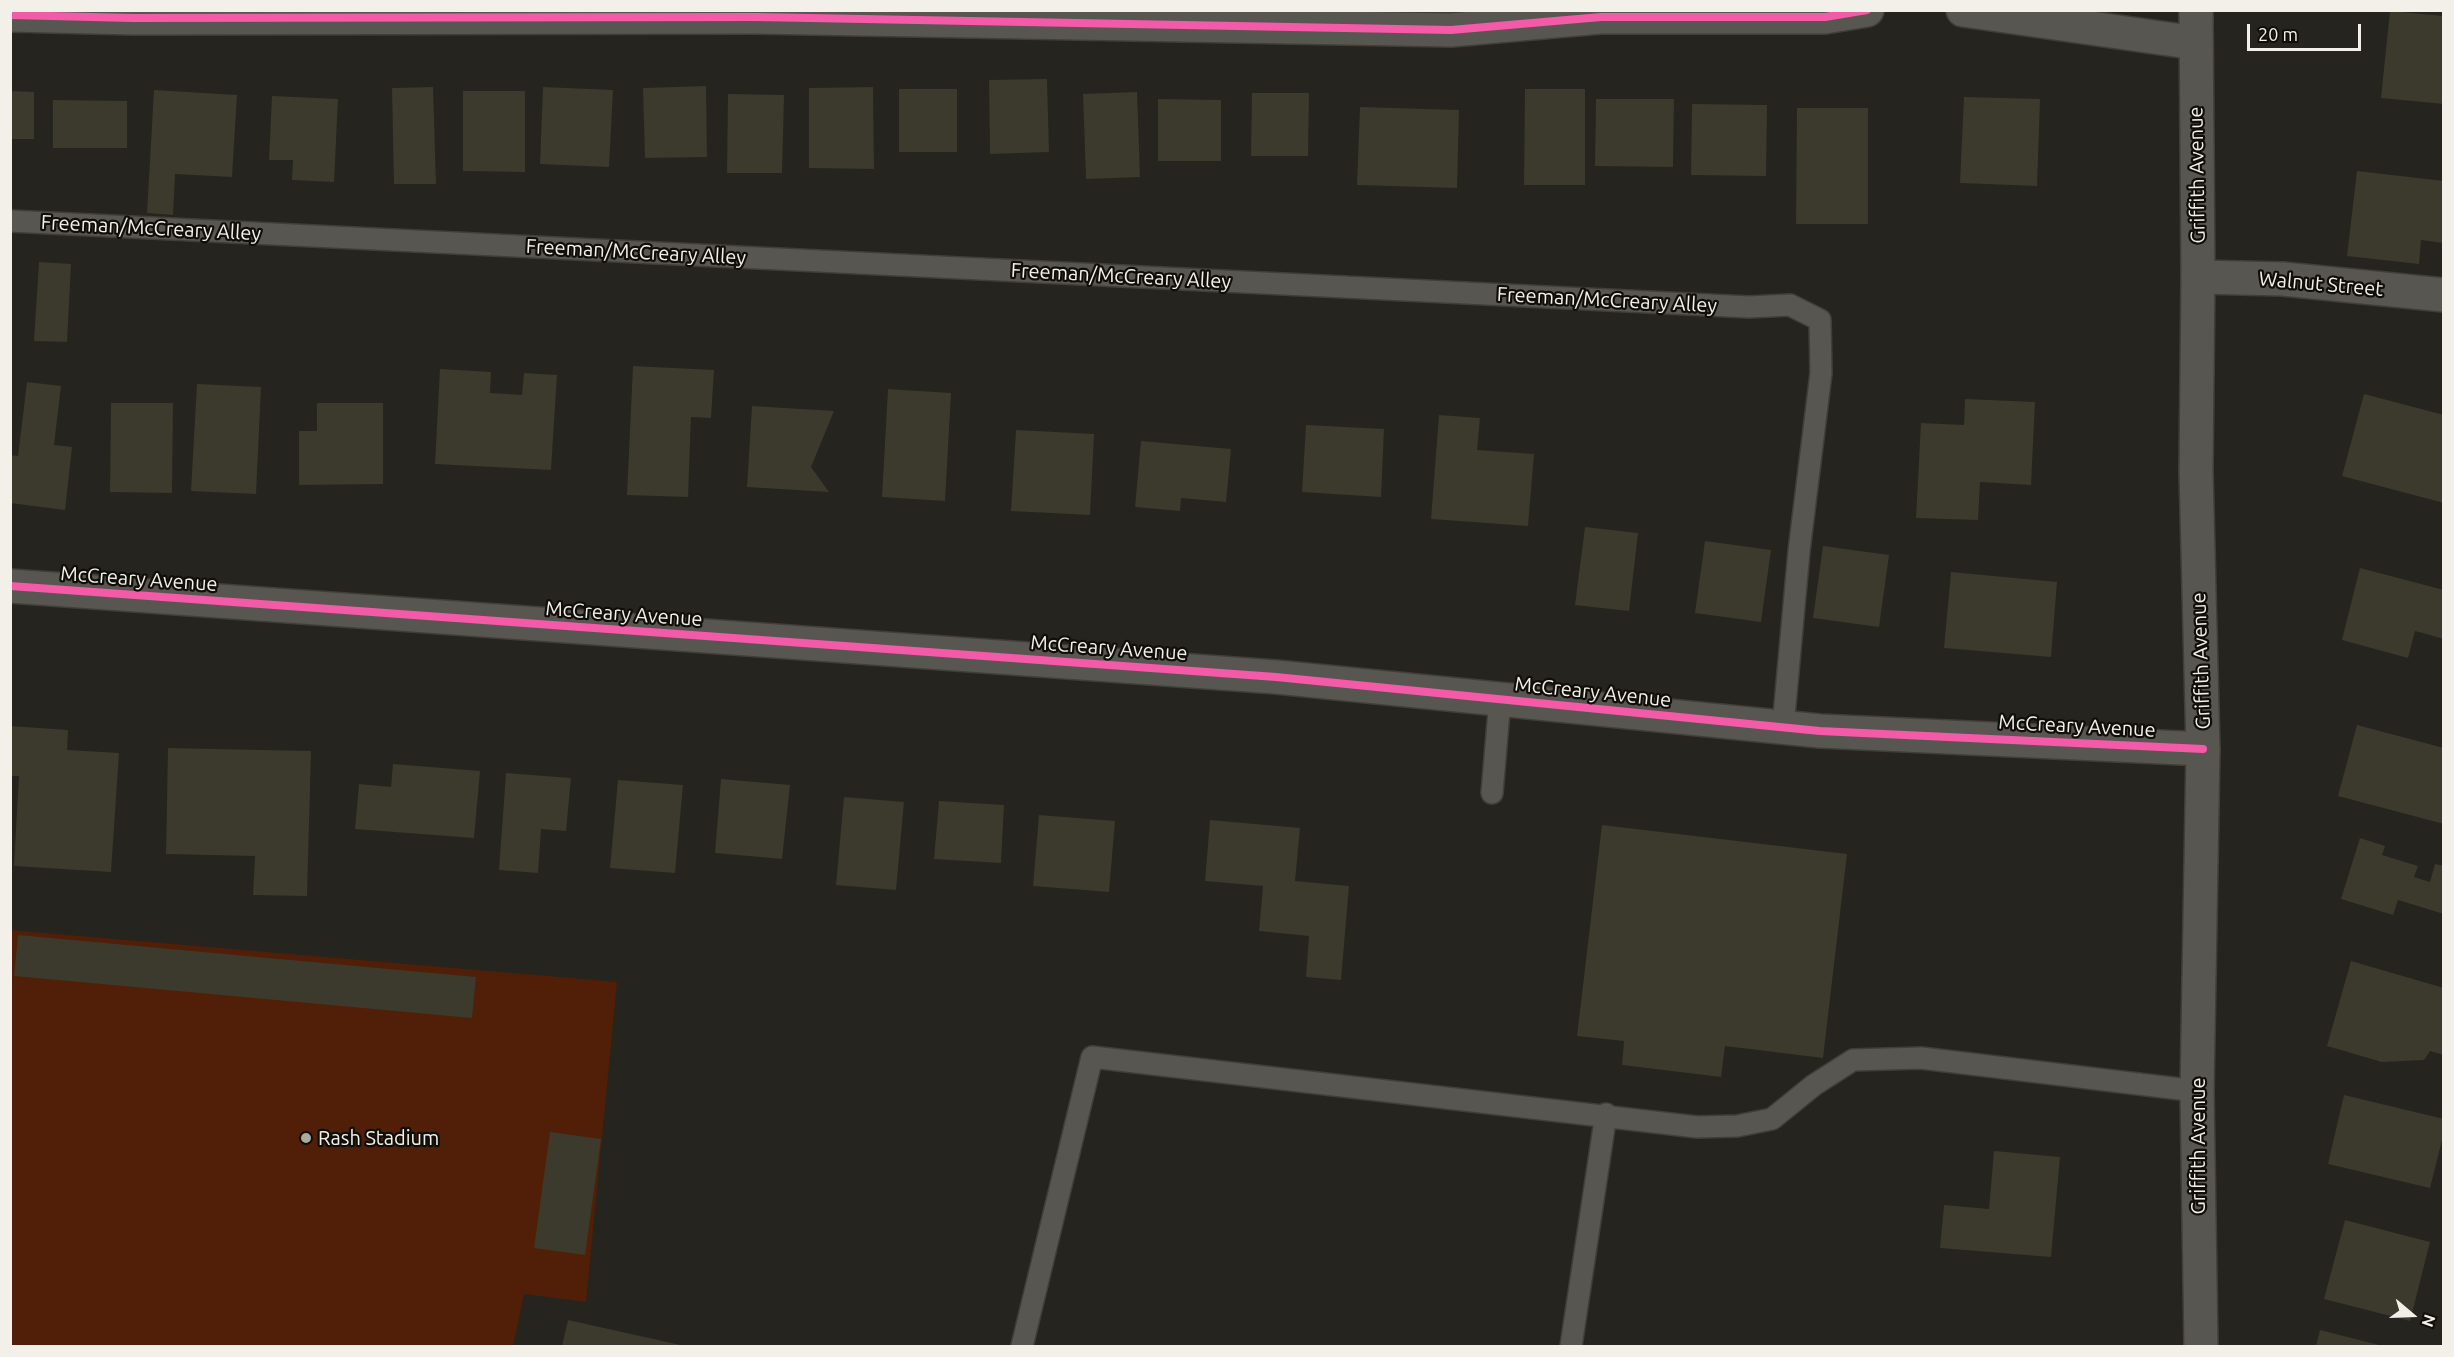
<!DOCTYPE html>
<style>
body{margin:0}
#map{position:relative;width:2454px;height:1357px;overflow:hidden;background:#26241e;font-family:Ubuntu,sans-serif}
canvas{display:block}
.frame{position:absolute;inset:0;border:12px solid #f3f0e9;pointer-events:none}
.north{position:absolute;left:2382px;top:1285px;width:60px;height:60px;-webkit-text-stroke:4px #100e09;paint-order:stroke;rotate:109deg;font-size:16px;font-weight:700;line-height:24px;text-align:center;color:#f3f0e9}
.north::after{content:'';display:block;margin:auto;width:21px;height:27px;background:#f3f0e9;clip-path:polygon(50% 0,100% 100%,50% 72%,0 100%)}
.scale{position:absolute;left:2247px;top:24px;width:114px;height:27px;box-sizing:border-box;border:3px solid #f3f0e9;border-top:0;padding-left:8px;font-size:18px;line-height:21px;white-space:nowrap;color:#f3f0e9;-webkit-text-stroke:4px #100e09;paint-order:stroke}
</style>
<div id="map">
<canvas width="2454" height="1357"></canvas>
<div class="frame"></div>
<div class="north">N</div>
<div class="scale">20 m</div>
</div>
<script>
const g = document.querySelector('canvas').getContext('2d');
g.lineJoin = 'round';
function fill(path, color) {
  g.fillStyle = color;
  g.fill(path, 'evenodd');
}
function poly(rows) {
  const path = new Path2D();
  for (const r of rows) {
    path.moveTo(r[0], r[1]);
    for (let i = 2; i < r.length; i += 2) path.lineTo(r[i], r[i + 1]);
  }
  return path;
}
function strokePath(path, color, width, dash) {
  g.strokeStyle = color;
  g.lineWidth = width;
  g.lineCap = dash ? 'butt' : 'round';
  g.setLineDash(dash || []);
  g.stroke(path);
}
function drawText(font, color, halo, rows, align = 'center') {
  g.font = font + ' Ubuntu,sans-serif';
  g.lineWidth = 4.5;
  g.setLineDash([]);
  g.textBaseline = 'middle';
  g.strokeStyle = halo;
  g.fillStyle = color;
  for (const [text, x, y, turn = 0] of rows) {
    g.save();
    g.translate(x, y);
    g.rotate((+turn || 0) * Math.PI / 180);
    g.textAlign = isNaN(turn) ? turn : align;
    if (halo) g.strokeText(text, 0, 0);
    g.fillText(text, 0, 0);
    g.restore();
  }
}
fill(poly([
 [10,930,617,982,586,1302,524,1294,513,1346,11,1346]
]), '#511f07');
fill(poly([
 [2390,11,2444,16,2444,104,2381,98],
 [1047,79,1049,152,990,154,989,80],
 [706,86,707,157,645,158,643,88],
 [433,87,436,184,394,184,392,88],
 [543,87,613,90,609,167,540,164],
 [873,87,874,169,809,168,809,88],
 [899,89,957,89,957,152,899,152],
 [1525,89,1585,89,1585,185,1524,185],
 [154,90,237,95,232,177,175,174,173,215,147,213],
 [10,91,34,92,34,139,10,139],
 [463,91,525,91,525,172,463,171],
 [1137,92,1140,177,1086,179,1083,94],
 [1252,93,1309,93,1308,156,1251,156],
 [728,94,784,95,782,173,727,173],
 [272,96,338,99,334,182,292,180,293,160,269,160],
 [1964,97,2040,99,2037,186,1960,183],
 [1158,99,1221,100,1221,161,1158,161],
 [1596,99,1674,99,1673,167,1595,166],
 [53,100,127,101,127,148,53,148],
 [1692,104,1767,105,1766,176,1691,175],
 [1360,107,1459,110,1457,188,1357,185],
 [1797,108,1868,108,1868,224,1796,224],
 [2357,171,2444,181,2444,243,2421,240,2419,264,2347,256],
 [39,262,71,264,67,342,34,341],
 [633,366,714,370,711,418,691,417,688,497,627,495],
 [440,369,491,372,490,393,522,395,524,373,557,375,551,470,435,464],
 [27,382,61,386,54,445,72,447,65,510,10,503,10,455,18,456],
 [197,384,261,387,256,494,191,491],
 [888,389,951,393,945,501,882,497],
 [2364,394,2444,415,2444,503,2342,476],
 [1965,399,2035,402,2031,485,1980,482,1978,520,1916,518,1921,423,1964,425],
 [111,403,173,403,172,493,110,492],
 [317,403,383,403,383,484,299,485,299,431,317,431],
 [752,406,834,411,811,467,829,492,747,487],
 [1439,415,1480,418,1477,450,1534,454,1528,526,1431,519],
 [1306,425,1384,429,1381,497,1302,492],
 [1016,430,1094,434,1090,515,1011,511],
 [1141,441,1231,449,1226,502,1181,498,1180,511,1135,507],
 [1585,527,1638,533,1629,611,1575,605],
 [1705,541,1771,550,1761,622,1695,613],
 [1823,546,1889,555,1879,627,1813,618],
 [2360,568,2444,590,2444,639,2415,631,2408,658,2342,640],
 [1951,572,2057,582,2051,657,1944,648],
 [2357,725,2444,748,2444,824,2338,796],
 [10,726,68,730,67,750,119,753,111,872,14,866,19,776,10,776],
 [168,748,311,751,307,896,253,895,255,856,166,854],
 [393,764,480,771,474,838,355,829,359,784,391,787],
 [506,773,571,778,566,831,541,829,538,873,499,870],
 [721,779,790,785,782,859,715,853],
 [618,780,683,785,675,873,610,868],
 [844,797,904,802,896,890,836,885],
 [939,801,1004,805,1001,863,934,859],
 [1039,815,1115,821,1109,892,1033,886],
 [1210,820,1300,828,1295,881,1349,886,1341,980,1306,977,1309,936,1259,931,1263,886,1205,881],
 [1602,825,1847,854,1823,1058,1725,1046,1721,1077,1622,1065,1624,1041,1577,1036],
 [2360,838,2385,846,2382,855,2418,866,2414,877,2430,882,2435,864,2444,866,2444,914,2398,900,2393,915,2341,899],
 [18,935,476,977,472,1018,14,976],
 [2351,961,2444,988,2444,1055,2430,1051,2424,1060,2382,1062,2327,1046],
 [2344,1095,2444,1119,2444,1132,2430,1188,2328,1164],
 [550,1132,601,1139,585,1255,534,1248],
 [1994,1151,2060,1157,2051,1257,1940,1248,1944,1205,1989,1209],
 [2345,1220,2430,1242,2410,1321,2324,1299],
 [568,1320,685,1346,562,1346],
 [2320,1330,2383,1346,2316,1346]
]), '#3b3a2c');
const lane = poly([
 [10,221,1749,307,1790,305,1820,320,1821,373,1799,551,1783,727],
 [1492,793,1500,699],
 [1022,1346,1092,1057,1697,1127,1737,1126,1772,1119,1814,1085,1853,1060,1921,1058,2197,1091],
 [1571,1346,1606,1114]
]);
const street = poly([
 [1963,10,2196,43],
 [10,15,133,18,756,17,1451,30,1601,17,1825,17,1867,10],
 [2198,277,2283,279,2444,295],
 [10,586,1276,677,1820,731,2203,749]
]);
const secondary = poly([
 [2196,10,2198,277,2196,471,2203,749,2197,1091,2201,1346]
]);
strokePath(lane, '#403e39', 24);
strokePath(street, '#403e39', 36);
strokePath(secondary, '#403e39', 36);
strokePath(lane, '#585651', 21);
strokePath(street, '#585651', 33);
strokePath(secondary, '#585651', 33);
strokePath(poly([
 [10,15,133,18,756,17,1451,30,1601,17,1825,17,1867,10],
 [10,586,1276,677,1820,731,2203,749]
]), '#f35aa7', 8);
for (const [x, y, r, color] of [
 [306,1138,6,"#aba9a2"]
]) {
  const dot = new Path2D();
  dot.arc(x, y, r, 0, 2 * Math.PI);
  g.fillStyle = color;
  g.fill(dot);
  strokePath(dot, '#100e09', 2);
}
drawText('20px', '#f3f0e9', '#100e09', [
 ["Griffith Avenue",2197,175,-91],
 ["Freeman/McCreary Alley",151,228,3],
 ["Freeman/McCreary Alley",636,252,3],
 ["Freeman/McCreary Alley",1121,276,3],
 ["Walnut Street",2321,284,5],
 ["Freeman/McCreary Alley",1607,300,3],
 ["McCreary Avenue",139,579,4],
 ["McCreary Avenue",624,614,4],
 ["McCreary Avenue",1109,648,4],
 ["Griffith Avenue",2201,661,-92],
 ["McCreary Avenue",1593,692,6],
 ["McCreary Avenue",2077,726,3],
 ["Griffith Avenue",2198,1146,-90]
]);
drawText('20px', '#f3f0e9', '#100e09', [
 ["Rash Stadium",318,1138]
], 'left');
</script>
